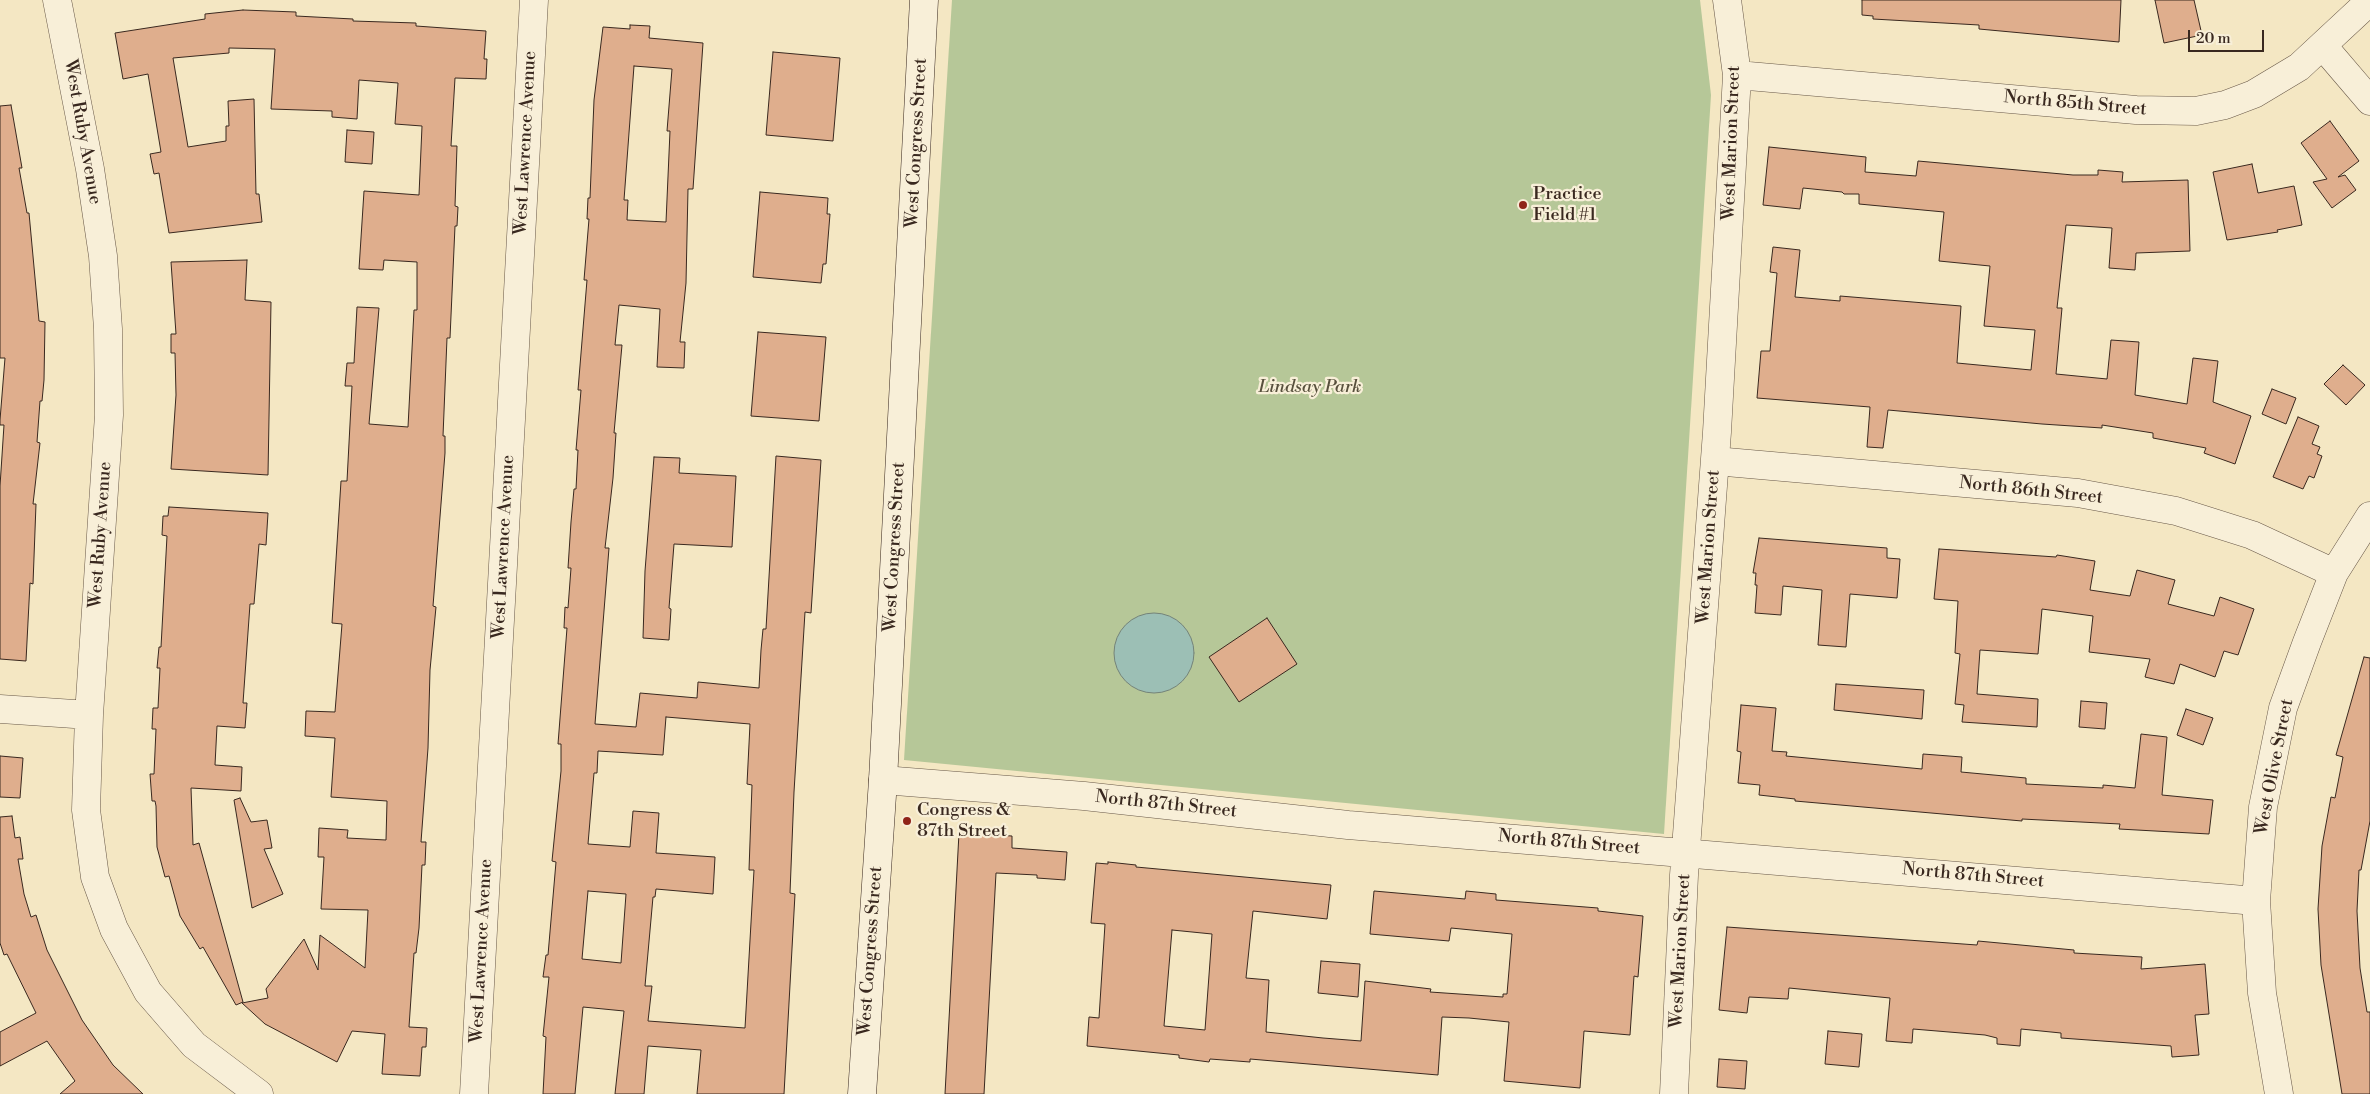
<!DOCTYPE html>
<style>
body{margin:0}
#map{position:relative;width:2370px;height:1094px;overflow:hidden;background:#f4e7c3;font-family:"Libre Bodoni",serif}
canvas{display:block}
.scale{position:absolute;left:2188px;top:30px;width:76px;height:22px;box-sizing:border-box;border:2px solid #39281f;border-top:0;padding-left:6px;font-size:15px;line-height:18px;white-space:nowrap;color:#39281f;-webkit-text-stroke:4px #f8efd8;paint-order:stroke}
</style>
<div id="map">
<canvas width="2370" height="1094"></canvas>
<div class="scale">20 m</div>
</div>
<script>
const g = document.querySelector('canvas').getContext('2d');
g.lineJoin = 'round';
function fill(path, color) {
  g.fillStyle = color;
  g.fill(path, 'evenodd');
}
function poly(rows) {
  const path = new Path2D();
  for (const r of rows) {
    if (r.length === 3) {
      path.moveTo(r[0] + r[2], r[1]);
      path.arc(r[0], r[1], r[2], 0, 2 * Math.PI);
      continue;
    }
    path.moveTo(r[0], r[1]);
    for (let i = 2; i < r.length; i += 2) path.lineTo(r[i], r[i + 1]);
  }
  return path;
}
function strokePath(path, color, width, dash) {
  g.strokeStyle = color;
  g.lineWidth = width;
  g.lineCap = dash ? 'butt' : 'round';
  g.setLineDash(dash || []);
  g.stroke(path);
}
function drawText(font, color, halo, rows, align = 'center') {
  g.font = font + ' "Libre Bodoni",serif';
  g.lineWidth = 4.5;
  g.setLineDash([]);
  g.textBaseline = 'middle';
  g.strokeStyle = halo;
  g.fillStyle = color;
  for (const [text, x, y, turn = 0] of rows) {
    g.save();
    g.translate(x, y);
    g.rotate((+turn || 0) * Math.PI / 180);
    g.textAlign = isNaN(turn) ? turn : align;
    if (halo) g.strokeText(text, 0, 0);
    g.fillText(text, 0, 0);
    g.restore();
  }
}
fill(poly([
 [952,0,1700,0,1711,95,1664,834,904,760]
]), '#b6c798');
const water = poly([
 [1154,653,40]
]);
fill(water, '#9cbfb5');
strokePath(water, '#748379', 1);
const building = poly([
 [1862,0,2121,0,2119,42,1979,29,1979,25,1873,19,1873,16,1862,15,1862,0],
 [2155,0,2194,0,2202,35,2164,43,2155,0],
 [243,10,296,12,296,16,353,19,353,21,416,23,416,26,486,31,484,59,487,59,486,79,455,78,451,146,457,146,455,206,458,207,457,226,455,226,450,338,447,338,443,436,445,436,445,453,433,606,436,607,430,670,428,748,421,842,426,842,425,865,422,865,419,928,416,953,414,953,409,1027,427,1028,426,1047,422,1047,420,1076,382,1074,385,1034,352,1031,337,1062,265,1024,242,1003,268,998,266,989,304,939,318,970,320,935,365,968,368,910,321,909,324,857,318,857,319,828,348,830,347,838,386,840,387,801,331,797,335,738,305,736,306,711,335,712,342,624,332,623,341,481,347,481,352,386,345,386,347,363,354,363,357,307,379,308,369,424,408,427,414,310,417,310,417,262,384,260,383,270,359,269,364,191,419,195,422,126,395,124,398,83,359,80,357,119,332,117,332,111,271,109,275,49,229,48,229,53,173,58,188,147,226,141,226,126,229,126,228,101,254,99,256,194,259,194,262,222,169,233,159,173,154,174,150,154,161,152,148,74,123,79,115,33,205,19,205,14,243,10],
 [630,25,650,26,649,38,703,43,693,189,688,189,686,283,680,342,685,342,684,368,657,367,660,309,619,305,615,345,622,345,614,433,616,433,613,478,605,548,609,548,595,724,636,727,640,693,697,698,698,682,759,688,761,650,763,629,766,629,776,456,821,460,811,613,805,612,794,792,790,893,795,894,784,1094,697,1094,701,1050,648,1046,644,1094,615,1094,624,1011,583,1007,575,1094,543,1094,546,1037,543,1036,549,977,543,977,546,955,548,955,556,862,552,861,561,771,561,744,558,744,567,628,564,628,565,607,568,608,571,568,568,568,571,522,574,489,576,489,578,450,576,450,581,390,578,390,587,280,584,280,589,219,587,219,588,198,590,198,594,100,603,27,630,29,630,25],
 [634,66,672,69,667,131,670,131,666,222,627,220,628,200,624,200,634,66],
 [666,717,750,724,747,784,752,785,749,870,754,870,745,1028,648,1021,652,986,645,986,653,897,655,897,656,889,713,894,715,857,656,853,659,813,633,811,630,847,588,844,594,773,597,773,598,751,663,755,666,717],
 [588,891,626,894,621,963,582,959,588,891],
 [773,52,840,58,833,141,766,135,773,52],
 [11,105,22,168,19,168,27,213,29,213,39,321,45,322,44,380,42,401,40,401,37,442,40,443,33,504,36,504,33,584,30,583,26,661,0,659,0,486,4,425,0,425,0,420,5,358,0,358,0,106,11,105],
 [2330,121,2359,161,2338,177,2345,175,2356,190,2332,208,2313,182,2327,179,2301,143,2330,121],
 [347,130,374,132,372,164,345,162,347,130],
 [1769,147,1866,157,1865,172,1916,176,1918,161,2073,175,2098,175,2098,170,2123,172,2122,182,2188,180,2190,251,2136,253,2135,270,2109,268,2112,228,2066,225,2057,308,2062,308,2056,374,2107,379,2111,340,2139,342,2135,395,2187,404,2193,358,2218,361,2213,402,2251,416,2235,464,2204,453,2206,448,2153,438,2153,433,2102,425,2102,428,2042,424,1888,410,1883,448,1867,447,1870,407,1757,398,1761,351,1770,351,1777,273,1770,272,1773,247,1800,250,1795,297,1840,301,1840,296,1961,306,1957,363,2031,370,2035,330,1984,326,1990,266,1939,261,1944,212,1859,204,1859,194,1844,194,1842,192,1803,188,1800,209,1763,205,1769,147],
 [2252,164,2258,193,2294,186,2302,225,2277,230,2278,232,2227,240,2213,172,2252,164],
 [760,192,828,198,827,214,830,214,826,264,823,264,821,283,753,277,760,192],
 [247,260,245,300,271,302,268,475,171,469,176,395,175,353,171,353,171,334,176,334,171,262,247,260],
 [758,332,826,337,819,421,751,416,758,332],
 [2343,365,2365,385,2346,405,2324,384,2343,365],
 [2272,389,2296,398,2286,424,2262,414,2272,389],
 [2298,417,2319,426,2312,444,2320,447,2317,454,2322,456,2314,478,2309,476,2303,489,2273,477,2298,417],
 [654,457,680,458,679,473,736,476,732,547,674,544,669,608,671,609,669,640,643,638,645,571,654,457],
 [169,507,268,513,266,545,259,544,254,604,250,604,243,703,247,703,245,728,217,726,215,765,242,767,241,791,191,788,193,845,199,843,243,1002,236,1005,203,947,200,949,180,916,169,876,165,877,157,847,156,806,155,801,152,801,150,774,154,774,156,729,152,729,153,708,158,708,160,668,157,668,159,647,161,647,167,536,162,535,163,516,168,516,169,507],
 [1759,538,1887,548,1887,558,1900,559,1897,598,1850,594,1846,647,1818,645,1822,590,1783,586,1781,615,1755,613,1757,585,1755,585,1756,573,1753,573,1759,538],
 [1939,549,2056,557,2057,555,2095,561,2090,590,2130,596,2137,570,2175,580,2168,604,2214,616,2220,597,2254,609,2238,655,2224,651,2215,677,2180,664,2174,684,2145,677,2150,659,2089,652,2093,616,2042,609,2038,654,1980,650,1977,694,2038,699,2037,727,1962,722,1964,705,1955,704,1960,654,1955,653,1958,601,1934,599,1939,549],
 [1267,618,1297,664,1239,702,1209,657,1267,618],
 [2364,657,2370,658,2370,821,2361,870,2359,870,2357,911,2360,968,2367,1012,2370,1012,2370,1094,2342,1094,2321,965,2318,909,2322,846,2331,797,2335,798,2343,757,2336,755,2364,657],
 [1836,684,1924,690,1922,719,1834,710,1836,684],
 [2081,701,2107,703,2105,729,2079,727,2081,701],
 [1741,705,1776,708,1772,751,1787,752,1786,756,1922,769,1923,754,1962,757,1961,772,2026,778,2026,784,2103,788,2103,785,2135,788,2141,734,2167,737,2162,795,2213,800,2209,834,2119,829,2120,824,2022,819,2022,821,1795,801,1795,799,1759,795,1760,785,1738,783,1741,752,1737,751,1741,705],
 [2186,709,2213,718,2203,745,2177,735,2186,709],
 [0,756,23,758,20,798,0,797,0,756],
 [240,798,251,822,267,820,272,848,264,849,283,894,252,908,234,800,240,798],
 [12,816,15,838,20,837,23,859,18,859,24,894,31,917,36,915,47,950,82,1020,113,1065,143,1094,60,1094,75,1081,47,1041,0,1066,0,1032,36,1013,7,954,4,955,0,943,0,817,12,816],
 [959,833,1012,836,1012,848,1067,852,1065,880,1037,878,1037,875,996,873,984,1094,945,1094,959,833],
 [1108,862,1136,865,1136,867,1331,885,1327,919,1253,911,1246,978,1269,980,1266,1032,1323,1038,1361,1041,1365,981,1431,989,1430,992,1503,997,1503,994,1507,994,1512,934,1451,928,1449,941,1370,934,1374,891,1465,899,1466,891,1496,894,1496,900,1598,908,1598,911,1643,916,1638,977,1634,976,1630,1035,1584,1031,1580,1088,1504,1081,1509,1022,1469,1018,1442,1017,1438,1075,1250,1059,1250,1062,1210,1059,1209,1062,1179,1058,1179,1055,1087,1046,1089,1017,1099,1018,1105,924,1091,923,1096,863,1108,864,1108,862],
 [1172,930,1212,934,1205,1030,1164,1026,1172,930],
 [1727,927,1977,945,1978,941,2074,950,2074,953,2142,957,2141,969,2205,964,2209,1014,2195,1015,2199,1055,2172,1057,2171,1046,2061,1038,2061,1033,2021,1029,2020,1046,1997,1044,1997,1038,1985,1035,1913,1029,1912,1043,1886,1041,1890,998,1789,988,1788,999,1749,997,1747,1013,1719,1010,1727,927],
 [1321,961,1360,964,1358,997,1318,993,1321,961],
 [1828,1031,1862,1034,1859,1067,1825,1064,1828,1031],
 [1719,1059,1747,1061,1745,1089,1717,1087,1719,1059]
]);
fill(building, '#dfae8d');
strokePath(building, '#39281f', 1);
const street = poly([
 [57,0,90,169,103,256,108,329,109,415,89,715,86,810,95,877,114,929,148,992,194,1045,259,1094],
 [2323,46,2370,101],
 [1737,75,2136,110,2196,111,2225,105,2254,94,2299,67,2370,1],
 [1715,461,2078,493,2176,511,2252,535,2334,573],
 [0,709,89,715],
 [883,780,1084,796,1348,825,2256,901],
 [474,1094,534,0],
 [1674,1094,1684,875,1717,432,1737,75,1727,0],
 [2279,1094,2262,993,2256,901,2263,807,2283,708,2307,642,2334,573,2370,516]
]);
const secondary = poly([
 [862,1094,883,780,924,0]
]);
strokePath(street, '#685848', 29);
strokePath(secondary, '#39281f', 29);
strokePath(street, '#f8efd8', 28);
strokePath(secondary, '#f8efd8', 28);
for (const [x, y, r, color] of [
 [1523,205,5,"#8f2418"],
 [907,821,5,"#8f2418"]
]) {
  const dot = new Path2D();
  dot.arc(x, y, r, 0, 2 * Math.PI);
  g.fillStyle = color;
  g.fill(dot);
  strokePath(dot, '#f8efd8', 2);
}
drawText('18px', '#39281f', '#f8efd8', [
 ["North 85th Street",2075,104,5],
 ["West Ruby Avenue",82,132,80],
 ["West Lawrence Avenue",526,143,-87],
 ["West Congress Street",917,143,-87],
 ["West Marion Street",1732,143,-88],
 ["North 86th Street",2031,491,6],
 ["West Ruby Avenue",101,535,-86],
 ["West Lawrence Avenue",504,547,-87],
 ["West Congress Street",895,547,-87],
 ["West Marion Street",1709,547,-86],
 ["West Olive Street",2275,767,-79],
 ["North 87th Street",1166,805,6],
 ["North 87th Street",1569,843,5],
 ["North 87th Street",1973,876,5],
 ["West Lawrence Avenue",482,951,-87],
 ["West Congress Street",871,951,-86],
 ["West Marion Street",1681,951,-87]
]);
drawText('18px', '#39281f', '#f8efd8', [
 ["Practice",1533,195],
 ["Field #1",1533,216],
 ["Congress &",917,811],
 ["87th Street",917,832]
], 'left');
drawText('italic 18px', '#58503d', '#f8efd8', [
 ["Lindsay Park",1310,388]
]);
</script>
